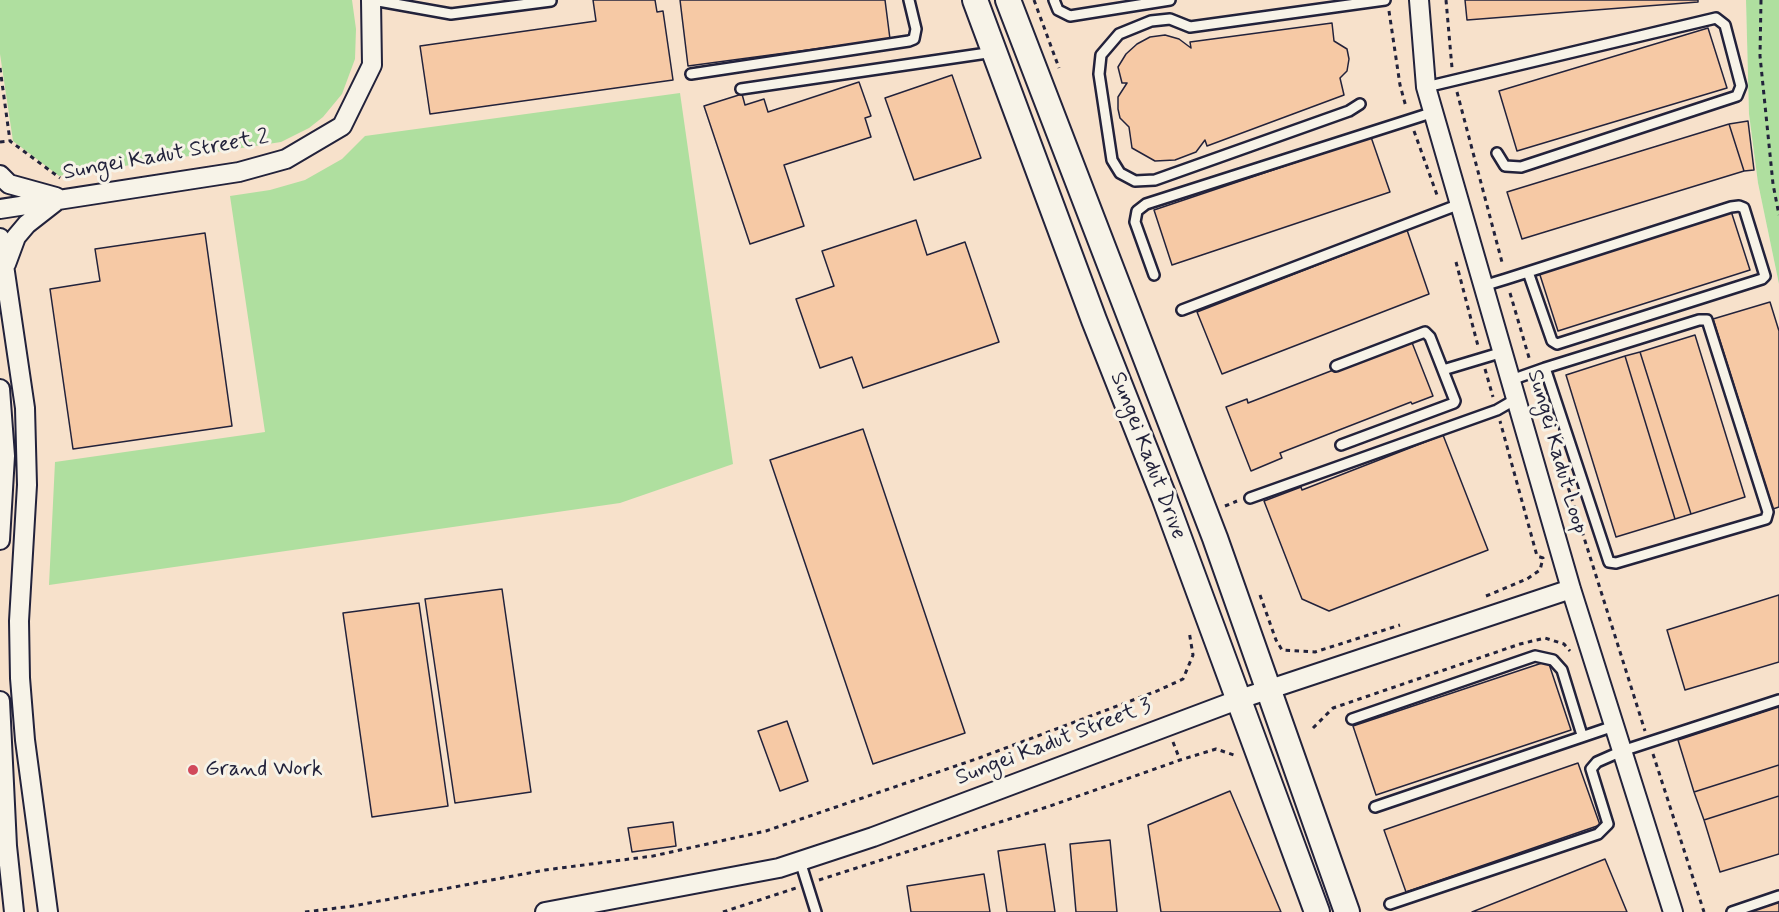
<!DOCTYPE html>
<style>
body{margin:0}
canvas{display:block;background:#f7ebdb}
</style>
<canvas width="1779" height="912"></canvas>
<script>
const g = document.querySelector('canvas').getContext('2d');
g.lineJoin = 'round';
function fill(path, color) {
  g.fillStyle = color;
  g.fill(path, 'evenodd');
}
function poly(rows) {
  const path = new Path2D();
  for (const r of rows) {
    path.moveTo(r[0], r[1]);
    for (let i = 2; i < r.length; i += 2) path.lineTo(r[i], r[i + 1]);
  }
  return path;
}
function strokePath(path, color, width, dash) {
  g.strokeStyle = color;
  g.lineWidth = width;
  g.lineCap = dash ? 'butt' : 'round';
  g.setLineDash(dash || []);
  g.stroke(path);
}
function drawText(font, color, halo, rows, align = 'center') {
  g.font = font + ' Mynerve,sans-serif';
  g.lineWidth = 6;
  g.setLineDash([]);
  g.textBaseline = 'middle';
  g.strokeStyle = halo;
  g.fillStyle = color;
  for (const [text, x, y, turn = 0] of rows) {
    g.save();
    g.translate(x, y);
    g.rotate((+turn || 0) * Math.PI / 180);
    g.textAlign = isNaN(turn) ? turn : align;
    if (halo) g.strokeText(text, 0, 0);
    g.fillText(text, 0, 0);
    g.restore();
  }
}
fill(poly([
 [0,0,1746,0,1749,114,1758,183,1779,284,1779,912,0,912]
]), '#f7e1cb');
fill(poly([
 [0,0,352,0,356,29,355,59,342,94,323,117,309,128,281,142,59,176,13,141,0,54],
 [1746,0,1779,0,1779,284,1758,183,1749,114],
 [680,93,733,464,620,503,49,585,55,462,265,432,230,196,270,190,305,180,342,159,365,136]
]), '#afdf9f');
const building = poly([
 [593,0,655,0,657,12,663,11,673,80,430,114,420,46,596,21,593,0],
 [680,0,885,0,890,39,688,66,680,0],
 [1465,0,1698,0,1698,2,1467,20,1465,0],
 [1332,23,1334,41,1347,49,1349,59,1347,71,1340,78,1344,95,1207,146,1205,140,1196,152,1175,160,1155,161,1132,148,1129,127,1120,118,1118,109,1118,97,1127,83,1122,83,1118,67,1126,54,1137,44,1150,37,1165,35,1179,39,1191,48,1190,42,1332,23],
 [1708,28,1727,88,1517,151,1499,91,1708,28],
 [952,75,981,158,914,180,885,98,952,75],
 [859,82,871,116,865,118,871,137,784,165,804,226,750,244,704,106,742,94,745,105,764,99,768,112,859,82],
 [1748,121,1754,170,1744,171,1729,124,1748,121],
 [1729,124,1744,171,1522,239,1507,192,1729,124],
 [1371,137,1390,192,1172,265,1154,210,1371,137],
 [1731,211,1750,270,1558,331,1539,272,1731,211],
 [916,220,927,255,965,242,999,342,863,388,852,357,820,368,796,299,834,286,822,251,916,220],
 [1407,230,1429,294,1222,374,1197,312,1407,230],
 [205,233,232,426,73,449,50,289,100,281,95,249,205,233],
 [1770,302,1779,331,1779,507,1773,509,1713,319,1770,302],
 [1695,335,1745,497,1691,514,1640,352,1695,335],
 [1411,340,1433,396,1412,404,1411,402,1280,453,1282,458,1251,471,1226,407,1247,399,1248,403,1411,340],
 [1640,352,1691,514,1675,519,1625,356,1640,352],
 [1625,356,1675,519,1616,537,1566,375,1625,356],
 [863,429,965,733,873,764,770,460,863,429],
 [1443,435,1488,550,1329,611,1302,599,1264,501,1301,487,1302,490,1443,435],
 [502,589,531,792,455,803,425,599,502,589],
 [1779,595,1779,662,1685,690,1667,630,1779,595],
 [419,603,448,806,372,817,343,613,419,603],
 [1548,661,1571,730,1376,795,1353,726,1548,661],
 [1779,707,1779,765,1694,792,1678,740,1779,707],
 [787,721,808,781,780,791,758,731,787,721],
 [1578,763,1600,825,1406,892,1384,830,1578,763],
 [1779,765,1779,796,1704,820,1694,792,1779,765],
 [1230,791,1281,912,1161,912,1148,825,1230,791],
 [1779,796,1779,854,1720,872,1704,820,1779,796],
 [673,822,676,846,632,852,628,828,673,822],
 [1110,840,1117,912,1076,912,1070,844,1110,840],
 [1045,844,1055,912,1007,912,998,851,1045,844],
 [1605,859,1627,912,1472,912,1605,859],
 [984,874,990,912,911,912,907,886,984,874],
 [1779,900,1779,912,1744,912,1779,900]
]);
fill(building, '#f6c9a5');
strokePath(building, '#22223b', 1.5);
const lane = poly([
 [373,0,451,14,551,1],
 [1054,0,1058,10,1070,16,1170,0],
 [691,74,909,41,914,39,916,29,909,0],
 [1426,87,1716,18,1725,25,1741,86,1737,96,1521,167,1505,166,1497,153],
 [741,89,994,52],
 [1360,104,1349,111,1155,180,1135,181,1120,173,1112,160,1099,74,1101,55,1119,34,1151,21,1170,19,1190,27,1385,0],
 [1154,275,1135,222,1137,211,1146,204,1434,112],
 [1483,286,1506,279,1528,272,1731,207,1739,206,1744,208,1765,276,1762,279,1557,344,1552,341,1528,272],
 [1182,310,1460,204],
 [1336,366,1425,332,1430,337,1455,401,1454,403,1341,445],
 [1443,370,1503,352],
 [1511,380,1545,368,1699,320,1707,320,1768,512,1766,519,1616,563,1609,562,1545,368],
 [1250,498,1497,410,1516,399],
 [1352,719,1535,656,1553,660,1562,670,1582,735],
 [1375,807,1614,726],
 [800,861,816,912],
 [1390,904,1598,834,1608,824,1591,769,1597,762,1622,751,1779,700],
 [1732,912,1779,896]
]);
const street = poly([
 [1419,0,1426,87,1571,589,1673,912],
 [0,175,9,184,56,197],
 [0,209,239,172,286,159,342,126,372,65,371,0],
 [0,238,25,408,27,485,19,621,20,678,25,740,48,912],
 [6,264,16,237,27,224,59,199],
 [0,389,5,456,0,540],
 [0,701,7,846,14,912],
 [545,912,779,868,873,837,1240,699,1571,589]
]);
const secondary = poly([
 [975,0,1094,320,1164,497,1317,912],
 [1008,0,1215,538,1347,912]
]);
strokePath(lane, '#22223b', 14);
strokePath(street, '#22223b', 22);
strokePath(secondary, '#22223b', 28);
strokePath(poly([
 [1034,0,1059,68],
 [1446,0,1452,68],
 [1761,0,1760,56,1773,184,1779,215],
 [1389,11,1400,85,1406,107],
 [0,68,10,141,60,178],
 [1457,92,1503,266],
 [1414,131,1437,195],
 [0,142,10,141],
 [1456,262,1478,346],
 [1510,293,1530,361],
 [1485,369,1493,397],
 [1563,471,1645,731],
 [1225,506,1237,501],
 [1260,595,1276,640,1282,650,1315,652,1400,625],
 [1486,596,1527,579,1540,570,1543,558,1537,556,1500,421],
 [1313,728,1333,708,1520,644,1545,638,1564,644,1570,651],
 [1173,742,1180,760],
 [1653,754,1704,912],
 [819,880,1050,806,1180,760,1216,749,1237,756],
 [305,912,353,906,545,870,653,856,766,831,979,758,1157,691,1183,679,1193,655,1189,631],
 [723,912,796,888]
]), '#22223b', 3, [4.5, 4.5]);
strokePath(lane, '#f7f3e8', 9);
strokePath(street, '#f7f3e8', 18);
strokePath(secondary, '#f7f3e8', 24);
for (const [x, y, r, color] of [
 [193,770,6,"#d1495b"]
]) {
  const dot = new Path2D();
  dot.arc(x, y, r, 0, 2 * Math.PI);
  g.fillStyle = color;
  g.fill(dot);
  strokePath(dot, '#f7f3e8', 2);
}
drawText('22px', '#22223b', '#f7f3e8', [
 ["Sungei Kadut Street 2",166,156,-10],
 ["Sungei Kadut Loop",1556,452,74],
 ["Sungei Kadut Drive",1147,456,69],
 ["Sungei Kadut Street 3",1054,743,-21]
]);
drawText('22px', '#22223b', '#f7f3e8', [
 ["Grand Work",205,770]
], 'left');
</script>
